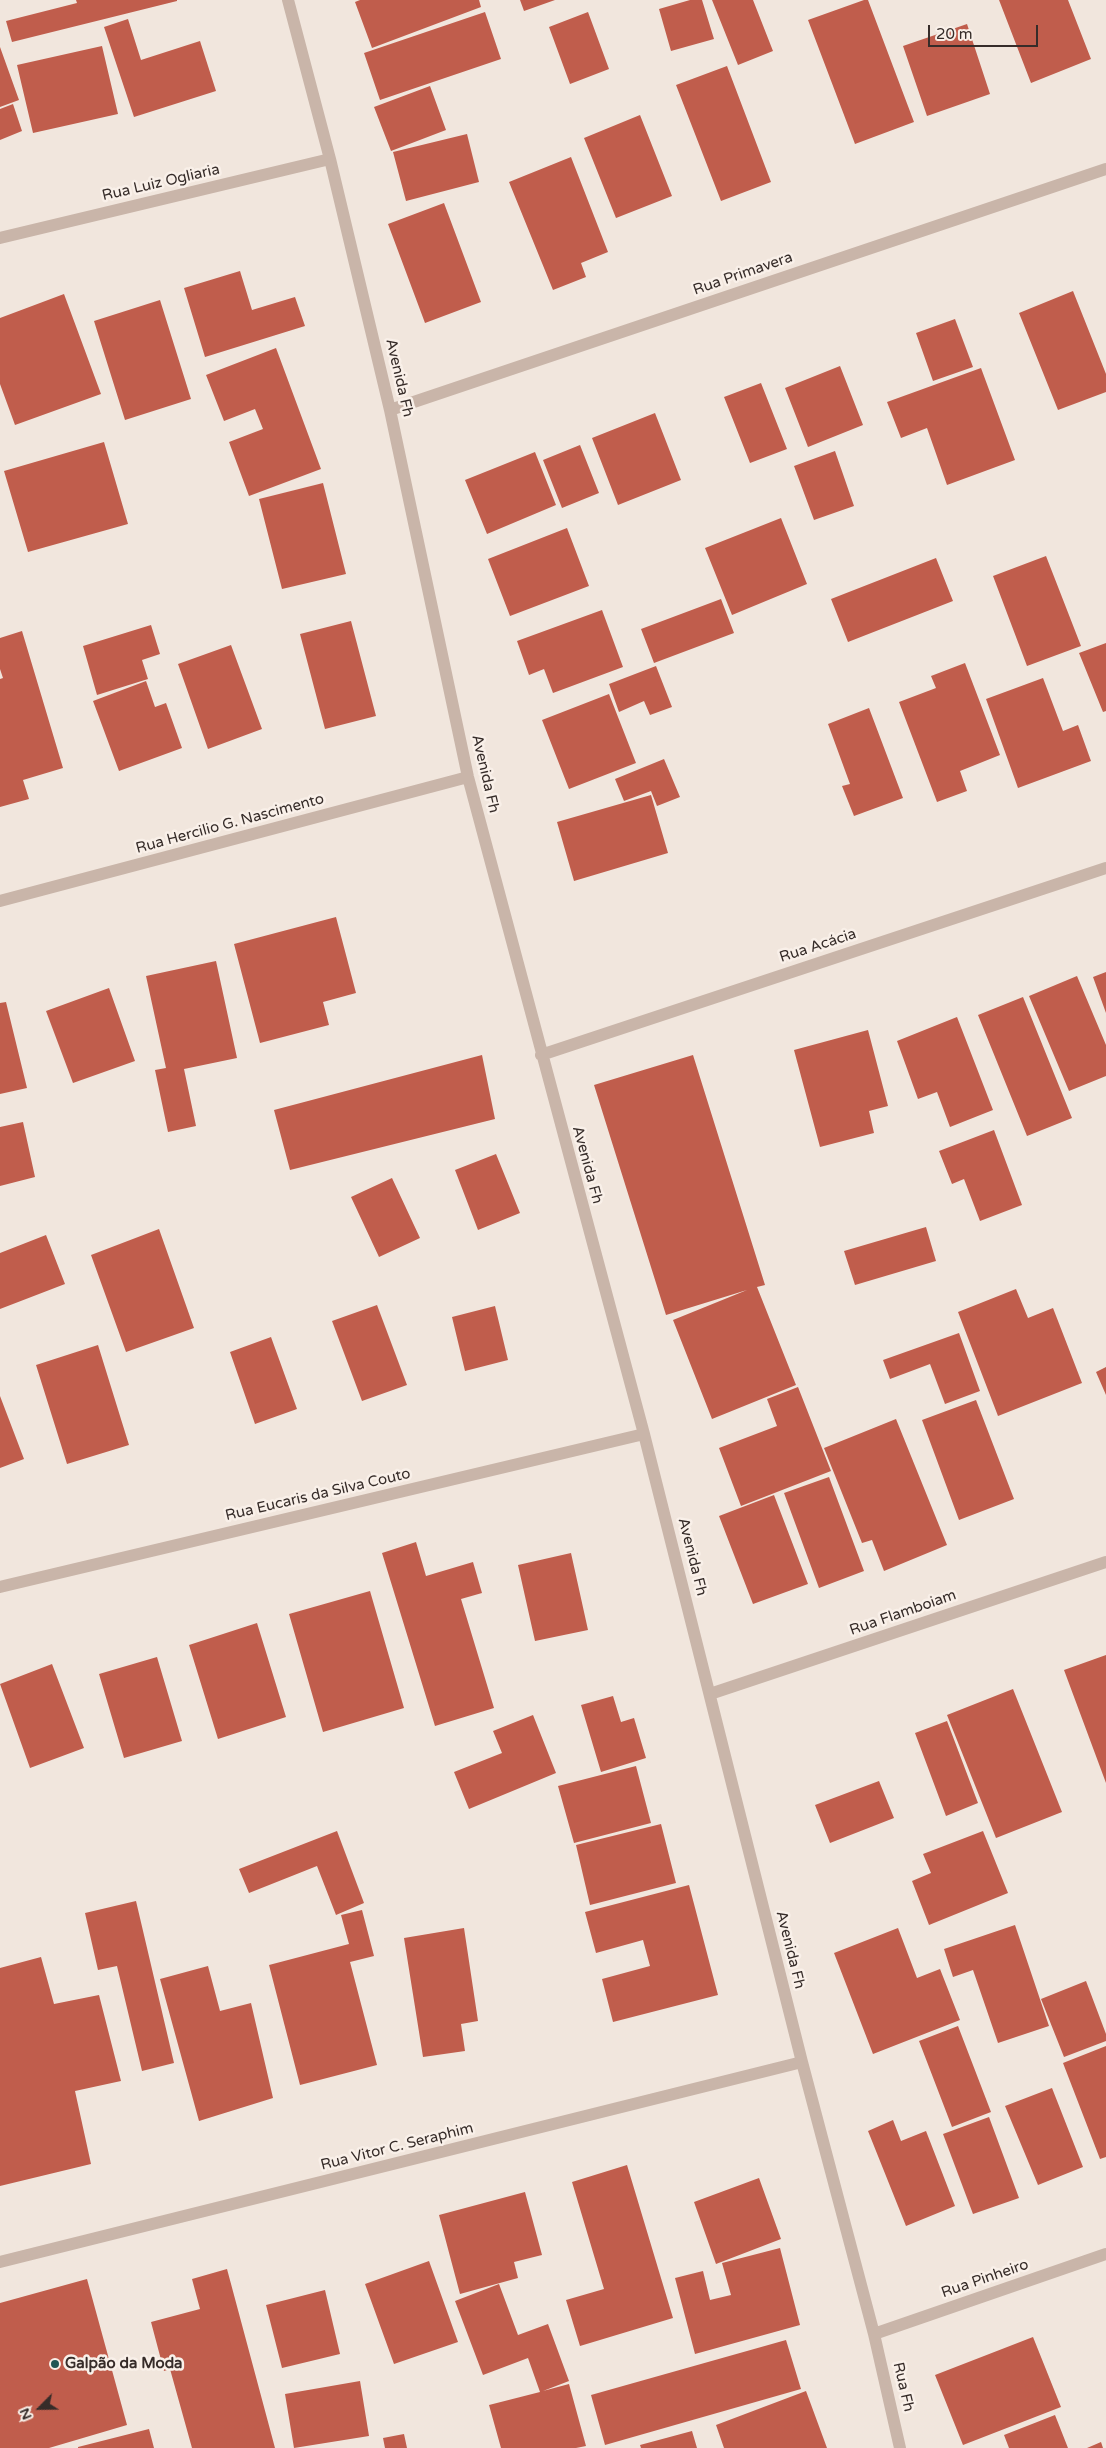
<!DOCTYPE html>
<meta charset="utf-8">
<style>
body{margin:0}
#map{position:relative;width:1106px;height:2448px;overflow:hidden;background:#f1e6dd;font-family:"Varela Round",sans-serif}
canvas{display:block}
.north{position:absolute;left:15px;top:2383px;width:50px;height:50px;-webkit-text-stroke:4px #f9f0e9;paint-order:stroke;rotate:247deg;font-size:14px;font-weight:700;line-height:20px;text-align:center;color:#362c29}
.north::after{content:'';display:block;margin:auto;width:18px;height:22px;background:#362c29;clip-path:polygon(50% 0,100% 100%,50% 72%,0 100%)}
.scale{position:absolute;left:928px;top:25px;width:110px;height:22px;box-sizing:border-box;border:2px solid #362c29;border-top:0;padding-left:6px;font-size:15px;line-height:18px;white-space:nowrap;color:#362c29;-webkit-text-stroke:4px #f9f0e9;paint-order:stroke}
</style>
<div id="map">
<canvas width="1106" height="2448"></canvas>
<div class="north">N</div>
<div class="scale">20 m</div>
</div>
<script>
const g = document.querySelector('canvas').getContext('2d');
g.lineJoin = 'round';
function fill(path, color) {
  g.fillStyle = color;
  g.fill(path, 'evenodd');
}
function poly(rows) {
  const path = new Path2D();
  for (const r of rows) {
    path.moveTo(r[0], r[1]);
    for (let i = 2; i < r.length; i += 2) path.lineTo(r[i], r[i + 1]);
  }
  return path;
}
function strokePath(path, color, width, dash) {
  g.strokeStyle = color;
  g.lineWidth = width;
  g.lineCap = dash ? 'butt' : 'round';
  g.setLineDash(dash || []);
  g.stroke(path);
}
function drawText(font, color, halo, rows, align = 'center') {
  g.font = font + ' "Varela Round",sans-serif';
  g.lineWidth = 5;
  g.setLineDash([]);
  g.textBaseline = 'middle';
  g.strokeStyle = halo;
  g.fillStyle = color;
  for (const [text, x, y, turn = 0] of rows) {
    g.save();
    g.translate(x, y);
    g.rotate((+turn || 0) * Math.PI / 180);
    g.textAlign = isNaN(turn) ? turn : align;
    if (halo) g.strokeText(text, 0, 0);
    g.fillText(text, 0, 0);
    g.restore();
  }
}
fill(poly([
 [76,0,177,0,177,1,12,42,6,21,77,3],
 [360,0,479,0,481,7,372,48,355,2],
 [520,0,555,0,524,11],
 [690,0,702,0,714,39,671,51,659,9],
 [712,0,753,0,773,51,738,65],
 [864,0,868,0,914,122,855,144,808,20],
 [999,0,1068,0,1091,59,1031,83],
 [485,12,501,59,380,100,364,53],
 [588,12,609,69,570,84,549,27],
 [128,19,141,60,200,41,216,91,134,117,104,27],
 [967,24,990,94,927,116,903,46],
 [102,46,118,114,33,133,17,65],
 [0,47,19,100,0,107],
 [727,66,771,182,721,201,676,85],
 [430,86,446,130,391,151,374,107],
 [13,104,22,131,0,140,0,109],
 [640,115,672,196,616,218,584,138],
 [467,134,479,182,406,201,393,152],
 [571,157,608,252,581,263,586,277,553,290,509,182],
 [444,203,481,302,425,323,388,224],
 [240,271,252,310,295,297,305,326,205,357,184,288],
 [1073,291,1106,374,1106,392,1058,410,1019,313],
 [64,294,101,394,15,425,0,384,0,318],
 [160,300,191,399,125,420,94,321],
 [955,319,973,367,933,381,916,333],
 [276,348,321,469,249,496,229,442,263,429,255,409,224,421,206,375],
 [840,366,863,425,808,447,785,388],
 [981,368,1015,460,947,485,927,428,901,438,887,402],
 [761,383,787,449,750,463,724,397],
 [655,413,681,480,618,505,592,438],
 [104,442,128,524,28,552,4,471],
 [580,445,599,493,562,508,543,460],
 [835,451,854,506,814,520,794,466],
 [535,452,556,505,487,534,465,480],
 [323,483,346,574,282,589,259,499],
 [781,518,807,584,732,615,705,548],
 [567,528,589,586,510,616,488,559],
 [1046,556,1081,646,1027,666,993,576],
 [936,558,953,601,848,642,831,599],
 [721,599,734,633,654,663,641,629],
 [602,610,623,667,553,693,544,669,529,675,517,641],
 [351,621,376,716,325,729,300,634],
 [151,625,160,654,142,660,148,679,97,695,83,646],
 [22,631,63,768,23,780,29,799,0,807,0,679,3,678,0,669,0,638],
 [1106,643,1106,711,1103,712,1079,653],
 [231,645,262,729,208,749,178,664],
 [965,663,1000,755,960,771,967,791,937,802,899,702,936,688,931,676],
 [656,666,672,707,650,715,644,701,619,712,609,684],
 [1043,678,1063,731,1078,725,1091,761,1018,788,986,699],
 [146,681,155,707,166,703,182,748,119,771,93,701],
 [609,694,636,763,569,789,542,720],
 [869,708,903,798,854,816,842,786,850,784,828,724],
 [664,759,680,797,657,806,651,791,624,801,615,779],
 [651,795,668,853,574,881,557,822],
 [336,917,356,993,323,1002,329,1025,260,1043,234,944],
 [216,961,237,1058,184,1069,196,1126,168,1132,155,1070,166,1068,146,976],
 [1106,972,1106,1013,1093,977],
 [1077,976,1106,1045,1106,1076,1069,1091,1029,996],
 [109,988,135,1061,73,1083,46,1011],
 [1023,997,1072,1118,1027,1136,978,1015],
 [6,1002,27,1088,0,1094,0,1003],
 [957,1017,993,1110,950,1127,937,1092,918,1099,897,1041],
 [868,1030,888,1106,869,1111,874,1133,820,1147,794,1050],
 [482,1055,495,1119,290,1170,274,1110],
 [693,1055,765,1285,757,1287,796,1385,712,1419,673,1320,747,1290,666,1315,594,1085],
 [23,1122,35,1177,0,1186,0,1127],
 [994,1130,1022,1205,980,1221,964,1179,952,1184,939,1151],
 [496,1154,520,1213,478,1230,455,1170],
 [392,1178,420,1238,379,1257,351,1197],
 [926,1227,936,1261,855,1285,844,1251],
 [159,1229,194,1328,126,1352,91,1255],
 [46,1235,65,1284,0,1309,0,1253],
 [1016,1289,1028,1318,1053,1308,1082,1383,998,1416,958,1312],
 [377,1305,407,1385,362,1401,332,1321],
 [495,1306,508,1360,465,1371,452,1317],
 [959,1333,980,1391,945,1404,930,1364,890,1379,883,1360],
 [271,1337,297,1409,255,1424,230,1352],
 [98,1345,129,1445,67,1464,36,1365],
 [1106,1367,1106,1395,1096,1372],
 [798,1387,831,1471,741,1506,719,1448,777,1426,767,1399],
 [0,1396,24,1459,0,1468],
 [976,1400,1014,1499,959,1520,922,1420],
 [896,1419,947,1545,884,1571,872,1540,862,1543,824,1448],
 [829,1477,864,1571,819,1588,784,1493],
 [774,1495,808,1584,753,1604,719,1516],
 [416,1542,426,1576,473,1562,482,1593,461,1599,494,1708,435,1726,382,1553],
 [571,1553,588,1630,535,1641,518,1565],
 [370,1591,404,1708,323,1732,289,1614],
 [257,1623,286,1717,218,1739,189,1645],
 [1106,1655,1106,1783,1064,1670],
 [157,1657,182,1741,124,1758,99,1674],
 [52,1664,84,1748,30,1768,0,1684],
 [1013,1689,1062,1812,996,1838,947,1715],
 [613,1696,621,1722,634,1718,646,1758,601,1772,581,1705],
 [533,1715,556,1773,469,1809,454,1772,502,1753,493,1731],
 [947,1721,978,1803,946,1816,915,1733],
 [636,1766,651,1823,574,1843,558,1786],
 [879,1781,894,1818,830,1843,815,1805],
 [661,1824,676,1883,590,1905,576,1845],
 [337,1831,364,1903,336,1915,317,1866,249,1893,239,1869],
 [983,1831,1008,1893,929,1925,912,1881,931,1873,923,1854],
 [689,1885,718,1995,613,2022,602,1979,650,1966,643,1940,596,1953,585,1912],
 [136,1901,174,2063,142,2071,117,1966,98,1970,85,1913],
 [362,1910,374,1956,350,1962,377,2065,300,2085,269,1965,349,1944,341,1915],
 [1015,1925,1049,2026,998,2043,973,1970,953,1977,944,1949],
 [464,1928,478,2021,461,2024,465,2051,423,2057,404,1938],
 [898,1928,917,1978,940,1969,960,2020,873,2054,834,1953],
 [41,1957,54,2004,99,1995,121,2081,75,2091,91,2164,0,2186,0,1968],
 [208,1966,220,2011,251,2003,273,2098,199,2121,160,1979],
 [1086,1981,1106,2034,1106,2041,1064,2057,1041,1999],
 [958,2026,991,2112,952,2127,919,2041],
 [1106,2046,1106,2157,1100,2159,1063,2063],
 [1052,2088,1083,2167,1038,2185,1005,2106],
 [989,2117,1019,2198,973,2214,943,2134],
 [893,2120,901,2141,926,2131,955,2206,906,2226,868,2131],
 [627,2165,673,2318,580,2346,566,2300,604,2289,572,2182],
 [759,2178,781,2239,716,2264,694,2202],
 [525,2192,542,2255,514,2262,518,2278,460,2294,439,2215],
 [780,2248,800,2325,695,2354,675,2278,703,2271,710,2300,731,2295,722,2263],
 [429,2261,458,2342,394,2364,365,2284],
 [227,2269,275,2448,192,2448,170,2369,164,2371,151,2322,200,2309,192,2279],
 [87,2279,127,2425,49,2448,0,2448,0,2303],
 [499,2284,518,2335,548,2324,569,2381,543,2391,569,2384,586,2446,576,2448,501,2448,489,2405,540,2392,528,2358,483,2375,455,2301],
 [325,2290,340,2354,282,2368,266,2305],
 [1033,2337,1061,2407,963,2445,935,2375],
 [786,2340,801,2389,605,2445,591,2395],
 [360,2381,369,2436,294,2448,285,2394],
 [806,2391,827,2448,724,2448,716,2425],
 [1055,2415,1068,2448,1009,2448,1004,2435],
 [149,2429,154,2448,78,2448,78,2447],
 [692,2431,697,2448,641,2448,640,2445],
 [404,2434,407,2448,385,2448,383,2438],
 [1101,2442,1103,2448,1087,2448]
]), '#c05d4c');
strokePath(poly([
 [288,0,330,159,390,410,468,777,644,1434,802,2062,874,2334,900,2448],
 [0,238,330,159],
 [390,410,1106,169],
 [0,901,468,777],
 [541,1055,1106,868],
 [0,1587,644,1434],
 [710,1694,1106,1562],
 [0,2262,802,2062],
 [874,2334,1106,2254]
]), '#c9b5a9', 12);
for (const [x, y, r, color] of [
 [55,2364,5,"#205654"]
]) {
  const dot = new Path2D();
  dot.arc(x, y, r, 0, 2 * Math.PI);
  g.fillStyle = color;
  g.fill(dot);
  strokePath(dot, '#f9f0e9', 2);
}
drawText('15px', '#362c29', '#f9f0e9', [
 ["Rua Luiz Ogliaria",161,183,-13],
 ["Rua Primavera",743,274,-19],
 ["Avenida Fh",399,378,77],
 ["Avenida Fh",485,774,77],
 ["Rua Hercilio G. Nascimento",230,824,-15],
 ["Rua Acácia",818,946,-18],
 ["Avenida Fh",587,1165,75],
 ["Rua Eucaris da Silva Couto",318,1495,-13],
 ["Avenida Fh",692,1557,76],
 ["Rua Flamboiam",903,1613,-19],
 ["Avenida Fh",790,1950,76],
 ["Rua Vitor C. Seraphim",397,2147,-14],
 ["Rua Pinheiro",985,2279,-19],
 ["Rua Fh",903,2387,77]
]);
drawText('bold 15px', '#362c29', '#f9f0e9', [
 ["Galpão da Moda",65,2364]
], 'left');
</script>
